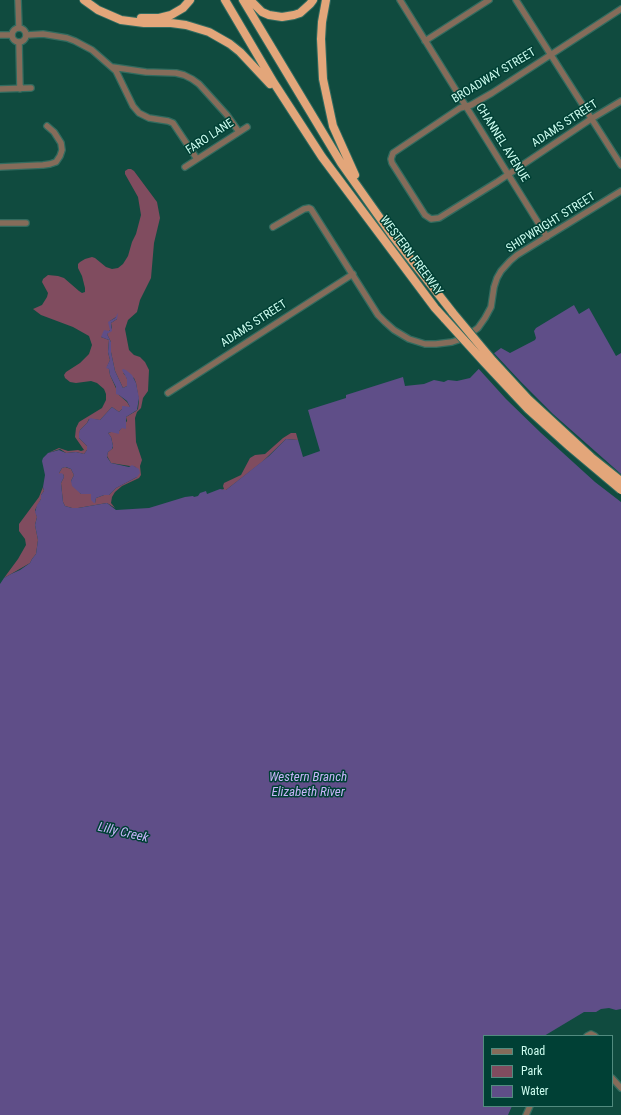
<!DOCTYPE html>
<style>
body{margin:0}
#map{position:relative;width:621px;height:1115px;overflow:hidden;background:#104b3f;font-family:"Roboto Condensed",sans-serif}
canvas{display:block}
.legend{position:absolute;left:483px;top:1035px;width:130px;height:72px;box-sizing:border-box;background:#004035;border:1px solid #528b7f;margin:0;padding:5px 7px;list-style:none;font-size:12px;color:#ccfcef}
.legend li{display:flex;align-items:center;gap:8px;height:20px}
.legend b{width:20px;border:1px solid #528b7f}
</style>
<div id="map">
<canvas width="621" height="1115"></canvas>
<ul class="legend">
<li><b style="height:5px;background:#856c5a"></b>Road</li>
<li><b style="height:11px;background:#804c5f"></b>Park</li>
<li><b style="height:11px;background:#5f4e88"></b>Water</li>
</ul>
</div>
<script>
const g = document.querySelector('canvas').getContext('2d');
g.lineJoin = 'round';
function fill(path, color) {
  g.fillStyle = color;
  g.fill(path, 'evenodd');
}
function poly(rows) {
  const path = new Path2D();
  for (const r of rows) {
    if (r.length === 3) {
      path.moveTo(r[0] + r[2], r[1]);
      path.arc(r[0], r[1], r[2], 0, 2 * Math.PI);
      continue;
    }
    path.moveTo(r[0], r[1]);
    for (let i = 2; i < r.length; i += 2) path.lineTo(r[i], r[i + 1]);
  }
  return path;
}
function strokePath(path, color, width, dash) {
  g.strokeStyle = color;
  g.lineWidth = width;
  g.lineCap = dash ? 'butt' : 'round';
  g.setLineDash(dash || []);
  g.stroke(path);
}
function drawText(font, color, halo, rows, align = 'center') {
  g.font = font + ' "Roboto Condensed",sans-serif';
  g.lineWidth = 3;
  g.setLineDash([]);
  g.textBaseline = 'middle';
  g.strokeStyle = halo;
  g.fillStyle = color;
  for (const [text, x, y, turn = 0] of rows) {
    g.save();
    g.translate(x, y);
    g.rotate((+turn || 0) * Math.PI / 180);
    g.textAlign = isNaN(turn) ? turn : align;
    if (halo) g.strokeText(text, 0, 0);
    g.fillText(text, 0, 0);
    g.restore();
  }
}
fill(poly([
 [128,169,131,169,134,171,157,202,160,218,154,243,151,278,140,300,137,312,128,320,125,329,129,350,134,355,140,357,145,362,149,370,148,391,143,398,141,408,137,412,135,418,136,442,142,460,140,466,141,475,139,478,122,486,115,492,112,497,111,503,115,508,107,503,78,508,72,508,65,506,63,502,61,483,64,477,63,474,59,474,59,473,62,468,65,467,71,469,74,475,71,481,81,494,91,494,95,503,96,498,104,495,109,495,116,488,137,477,136,467,111,463,107,456,108,452,113,448,113,446,111,437,108,433,111,432,119,431,127,421,126,417,136,411,138,409,139,401,136,383,134,378,123,373,126,376,127,379,127,386,123,388,115,371,111,352,111,342,107,334,112,328,111,323,117,319,116,317,110,321,110,330,101,337,109,340,108,352,110,360,107,367,109,369,110,375,119,395,127,402,130,407,123,408,119,412,112,407,111,408,100,420,89,419,87,423,80,430,79,438,87,446,87,450,84,454,76,452,66,453,60,449,48,453,59,448,68,451,78,450,81,451,84,450,75,437,76,428,79,422,102,408,106,400,106,394,104,389,97,383,91,381,76,383,70,382,65,378,64,375,66,372,80,363,89,354,92,345,89,336,73,327,41,315,33,309,42,305,47,297,48,293,42,282,43,279,48,275,58,276,64,278,79,291,82,293,85,292,85,288,82,276,78,268,78,264,80,262,85,259,92,257,95,258,106,267,112,269,118,268,123,264,128,256,132,242,136,234,141,215,138,197,125,174,125,171],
 [291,433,296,433,298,440,286,439,262,462,226,490,222,490,224,489,223,486,224,483,241,475,250,458,255,455,265,454,283,438],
 [43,487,44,491,41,495,41,499,35,510,37,517,35,525,38,540,36,554,32,559,30,563,4,578,18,559,26,545,25,539,19,531,19,524,39,497]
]), '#804c5f');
fill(poly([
 [574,305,579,314,589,308,616,356,621,353,621,1009,616,1010,609,1008,601,1009,596,1012,584,1012,544,1036,484,1036,484,1106,512,1106,508,1115,0,1115,0,584,4,578,11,574,20,570,30,563,32,559,36,554,38,540,35,525,37,517,35,512,37,505,41,499,41,495,44,491,43,487,45,475,42,461,43,458,48,453,59,450,66,453,76,452,84,454,87,450,87,446,79,438,79,433,80,430,87,423,90,418,100,420,111,408,112,407,119,412,122,409,122,406,124,406,130,407,127,401,119,395,116,394,116,387,110,375,109,369,106,368,110,360,108,352,109,340,101,337,104,330,109,331,110,330,108,322,115,318,118,313,117,319,111,323,112,331,107,334,111,342,111,352,115,371,123,388,127,386,127,379,122,370,123,369,126,370,132,375,136,383,139,398,137,410,126,417,126,429,122,428,119,431,119,434,111,432,108,433,111,437,113,446,112,449,108,452,107,457,111,463,129,467,132,465,139,469,140,473,137,477,116,488,109,495,104,495,96,498,95,503,94,503,91,500,91,494,81,494,72,486,71,481,74,475,71,469,66,467,62,468,59,473,59,474,61,473,63,474,64,477,61,483,63,502,65,506,72,508,78,508,107,503,116,510,149,508,185,497,193,496,194,497,198,496,200,493,206,491,207,494,220,489,226,490,269,456,286,439,298,440,303,457,320,451,308,410,346,398,346,395,403,377,405,386,424,384,434,380,444,382,448,380,457,381,470,378,493,354,501,348,510,353,535,340,536,338,534,331,536,328]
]), '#5f4e88');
fill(poly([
 [493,352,521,382,553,414,621,474,621,502,595,482,541,433,506,399,477,367]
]), '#104b3f');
const minor = poly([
 [18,0,19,28],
 [400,0,547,237],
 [516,0,621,165],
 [621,9,492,93,471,105,460,108,393,153,391,159,392,163,425,215,431,219,439,218,497,182,591,119,621,101],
 [19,35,7],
 [0,35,12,35],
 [27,35,43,34,67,38,75,41,92,50,116,71,133,106,139,113,149,118,168,121,173,123,197,159],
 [425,41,489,0],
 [19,43,20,89],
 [112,67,146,72,176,73,184,75,192,79,199,84,227,115,239,132],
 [0,89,31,88],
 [0,167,43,165,50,164,56,162,60,156,62,150,61,143,54,132,47,126],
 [185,167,247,127],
 [0,223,26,223],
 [273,227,304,209,309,208,311,209,378,315,385,322,394,330,409,339,425,344,436,344,452,342,464,338,478,328,485,318,491,307,494,287,497,278,501,271,510,261,517,255,621,191],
 [168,393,353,274],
 [587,1036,591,1034,595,1036],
 [612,1078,621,1088],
 [526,1115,530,1106]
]);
const highway = poly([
 [84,0,98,10,121,20,144,23,171,23,186,25,209,32,230,44,240,52,270,84],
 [225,0,274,83,322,157,435,308,445,319],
 [243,0,341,163,392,235,453,313],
 [250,0,262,12,269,15,282,17,294,15,300,13,310,4,313,0],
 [326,0,322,22,321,39,323,79,333,126,355,175],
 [141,18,159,18,171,15,183,8,190,0]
]);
strokePath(minor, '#326b5f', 8);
strokePath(highway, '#326b5f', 10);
strokePath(minor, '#856c5a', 5.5);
strokePath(highway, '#e3a67a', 8);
const highwayBridge = poly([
 [453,313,493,361,528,399,591,457,621,481],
 [445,319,484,362,528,409,570,447,621,490]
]);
strokePath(highwayBridge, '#326b5f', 10, []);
strokePath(highwayBridge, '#e3a67a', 8);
drawText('12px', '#ccfcef', '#004035', [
 ["BROADWAY STREET",494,76,-31],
 ["ADAMS STREET",565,124,-33],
 ["FARO LANE",210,137,-33],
 ["CHANNEL AVENUE",502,143,58],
 ["SHIPWRIGHT STREET",551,223,-32],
 ["WESTERN FREEWAY",411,256,53],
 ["ADAMS STREET",254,324,-33]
]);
drawText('italic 13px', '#c7b4f9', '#004035', [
 ["Western Branch",308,778],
 ["Elizabeth River",308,793],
 ["Lilly Creek",123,833,13]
]);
</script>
